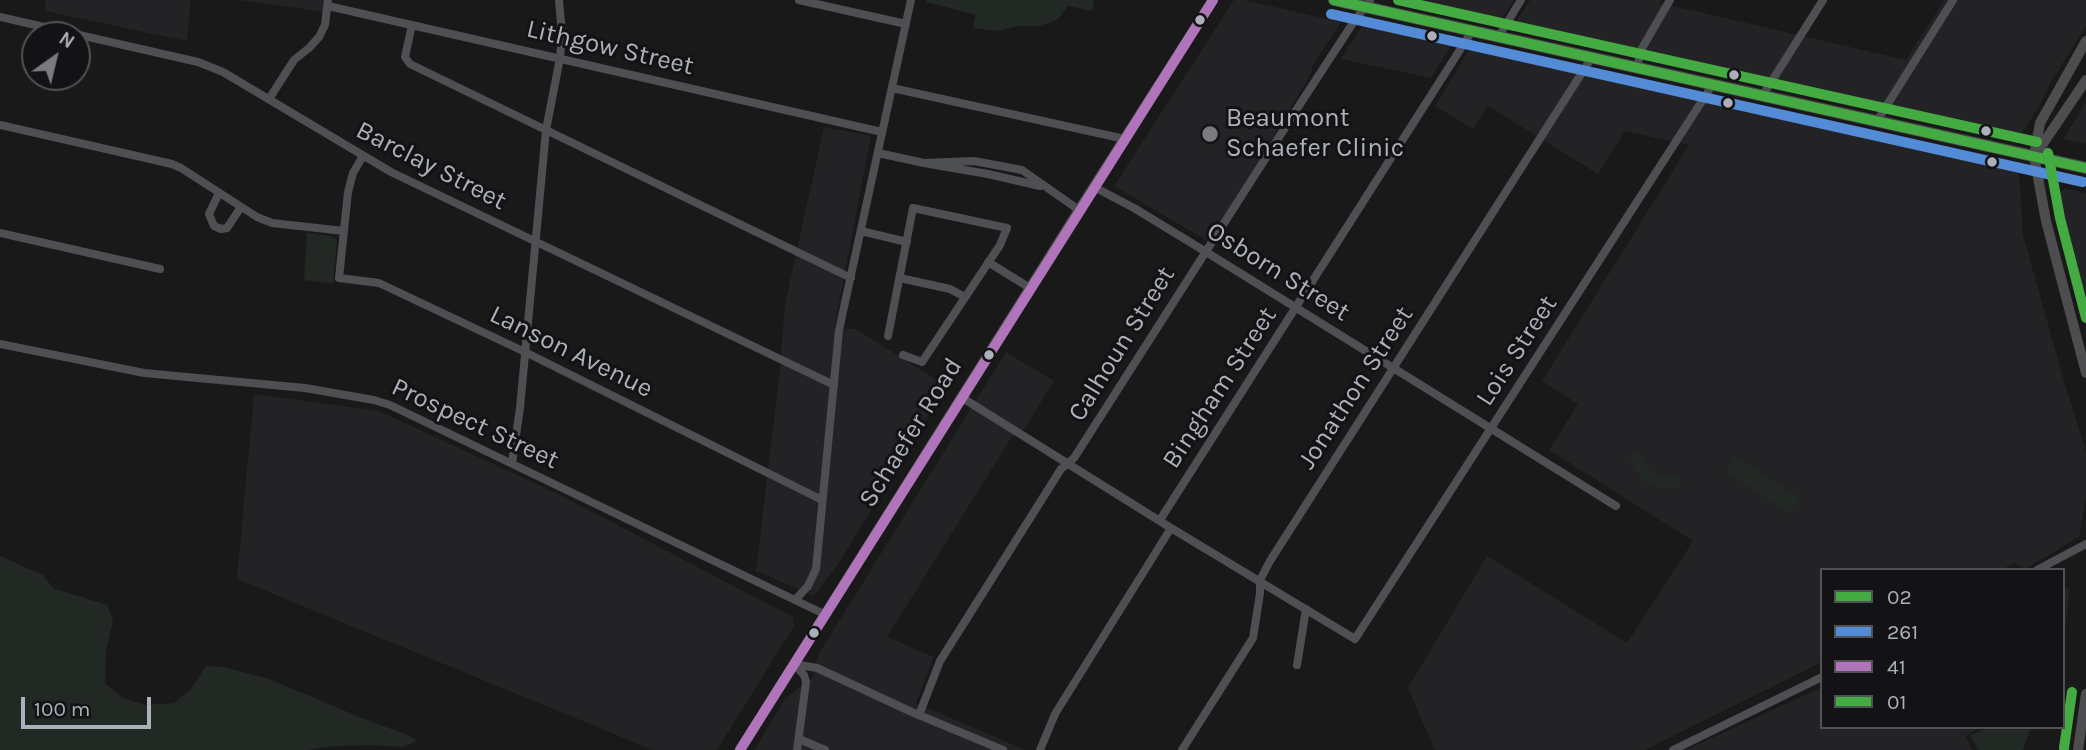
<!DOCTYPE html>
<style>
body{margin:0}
#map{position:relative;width:2086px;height:750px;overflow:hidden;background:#191919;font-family:Karla,sans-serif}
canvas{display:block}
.legend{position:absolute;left:1820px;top:568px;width:245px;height:161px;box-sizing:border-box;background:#131315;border:2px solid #505256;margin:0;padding:9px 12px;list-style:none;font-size:21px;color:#acb0b8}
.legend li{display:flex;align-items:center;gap:14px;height:35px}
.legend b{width:35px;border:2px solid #505256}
.north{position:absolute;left:21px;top:21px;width:70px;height:70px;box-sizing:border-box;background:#131315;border:2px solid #505256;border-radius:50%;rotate:34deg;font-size:19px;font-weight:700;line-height:28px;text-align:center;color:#acb0b8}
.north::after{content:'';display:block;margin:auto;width:24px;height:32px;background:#797b80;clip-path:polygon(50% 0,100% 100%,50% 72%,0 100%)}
.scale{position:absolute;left:21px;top:697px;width:130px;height:32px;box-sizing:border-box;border:4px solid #acb0b8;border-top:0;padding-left:9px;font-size:21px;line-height:24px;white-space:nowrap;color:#acb0b8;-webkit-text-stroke:5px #131315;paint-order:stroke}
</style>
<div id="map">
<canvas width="2086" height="750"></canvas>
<ul class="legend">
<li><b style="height:9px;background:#44aa42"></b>02</li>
<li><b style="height:9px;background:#548bd6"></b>261</li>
<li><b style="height:9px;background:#af74b9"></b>41</li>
<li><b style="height:9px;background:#44aa42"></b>01</li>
</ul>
<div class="north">N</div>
<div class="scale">100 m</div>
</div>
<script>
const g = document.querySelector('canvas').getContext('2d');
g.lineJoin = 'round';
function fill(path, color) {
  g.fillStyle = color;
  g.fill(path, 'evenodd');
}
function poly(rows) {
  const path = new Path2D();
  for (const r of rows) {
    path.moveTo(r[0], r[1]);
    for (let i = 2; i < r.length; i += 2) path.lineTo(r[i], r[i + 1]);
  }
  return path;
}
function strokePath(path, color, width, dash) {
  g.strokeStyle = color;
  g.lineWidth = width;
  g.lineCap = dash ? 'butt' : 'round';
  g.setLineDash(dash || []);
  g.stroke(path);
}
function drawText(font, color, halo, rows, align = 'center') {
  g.font = font + ' Karla,sans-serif';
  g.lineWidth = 6;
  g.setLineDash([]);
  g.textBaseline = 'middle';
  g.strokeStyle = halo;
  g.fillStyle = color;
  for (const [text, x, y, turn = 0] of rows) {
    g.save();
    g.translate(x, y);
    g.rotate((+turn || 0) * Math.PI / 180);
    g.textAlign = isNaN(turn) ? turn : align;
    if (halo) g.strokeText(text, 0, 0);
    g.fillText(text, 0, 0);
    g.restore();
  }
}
fill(poly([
 [46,0,191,0,187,41,45,11],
 [239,0,326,0,325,12],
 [1234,0,1243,0,1341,22,1311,68,1313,70,1211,243,1114,186],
 [1391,0,1514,0,1504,16,1496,23],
 [1530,0,1661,0,1660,3,1906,60,1944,0,2086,0,2086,26,2049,85,2040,105,2020,136,2008,137,1757,82,1518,24,1516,21],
 [1362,26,1451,46,1431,78,1341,59],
 [1473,43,1853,127,1916,147,2019,171,2023,235,2064,381,2086,451,2086,497,2079,537,2025,569,2014,563,2001,570,1822,570,1822,662,1645,750,1435,750,1408,688,1487,556,1627,643,1693,541,1549,450,1578,404,1542,381,1689,145,1625,131,1598,174,1488,106,1473,129,1435,106],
 [2086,102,2086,144,2063,139],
 [824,127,871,136,834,329,856,329,946,386,839,563,814,596,756,571,780,369,785,304],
 [2065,188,2086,193,2086,309,2055,195],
 [1006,352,1054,381,1025,428,1011,438,887,637,934,657,916,703,1026,750,754,750,785,699,813,677,818,655],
 [254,394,379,411,560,495,793,617,794,626,717,750,653,750,237,579],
 [2063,588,2070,589,2063,644],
 [1822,687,1822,727,1981,727,1966,736,1972,750,1686,750]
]), '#232325');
fill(poly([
 [927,0,1094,0,1092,11,1068,6,1058,19,1049,23,1038,26,1018,26,997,31,973,28,976,15,926,2],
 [307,233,331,236,337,240,333,284,304,280],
 [1635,451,1644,457,1646,465,1653,474,1663,477,1672,474,1682,481,1678,489,1660,488,1647,483,1633,467,1630,458],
 [1736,457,1800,498,1790,514,1726,472],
 [0,556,43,575,53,588,107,605,113,620,106,651,105,683,123,698,145,705,174,703,191,689,206,666,224,667,269,679,362,718,410,736,417,741,403,747,373,745,335,746,308,750,0,750],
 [1988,727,2031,727,2023,750,1979,750,1970,736]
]), '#222823');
strokePath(poly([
 [799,0,906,24],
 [328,6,882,132],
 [0,17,198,62,223,72,391,172,834,385],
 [412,25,405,57,410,64,851,278],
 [1499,36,1521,0],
 [1637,68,1641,50,1670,0],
 [892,88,1125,139],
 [1763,95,1823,0],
 [269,99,294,60,309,48,319,37,325,25,328,0],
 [1877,121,1953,0],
 [0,125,172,164,181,168,257,217,272,223,344,231],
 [878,153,924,163,988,174,1040,186],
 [363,156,353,173,348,192,339,278,379,283,525,352,822,500],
 [924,163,974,161,1022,170,1079,210],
 [1094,187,1134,208,1198,247,1616,506],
 [219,193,209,214,214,226,221,229,227,228,241,207],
 [861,231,907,242],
 [0,233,160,269],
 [988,262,1030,288],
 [900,278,950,289,965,297],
 [888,336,913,208,1007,228,1000,245,922,362,903,355],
 [0,344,144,373,305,388,374,400,390,405,824,614],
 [961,397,1171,528,1355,639,1713,84],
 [512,463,520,408,546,130,560,58,562,34,559,0],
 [1160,520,1472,31],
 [2037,570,2086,544],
 [795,600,808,586,816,569,839,330,911,0],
 [794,664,817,668,914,713,1003,750],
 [794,664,804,675,806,682,797,750],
 [1297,665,1306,609],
 [919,715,940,661,1061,469,1074,458,1304,98,1353,23,1370,0],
 [799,739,825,750],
 [1040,750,1055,714,1171,528],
 [1182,750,1253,638,1260,593,1260,580,1270,561,1592,57],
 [1673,750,1822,677]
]), '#4e4f52', 8);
strokePath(poly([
 [2086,41,2040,123,2034,156,2046,221,2086,373],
 [2036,154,2086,80],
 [740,750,1079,210,1213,0],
 [2078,750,2086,694]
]), '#4d4d4f', 10);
strokePath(poly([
 [1334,0,2086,168]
]), '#4b4c4e', 12);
strokePath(poly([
 [1334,0,2086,168]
]), '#44aa42', 10);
strokePath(poly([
 [1331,14,2083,182]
]), '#548bd6', 10);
strokePath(poly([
 [740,750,1213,0]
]), '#af74b9', 10);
strokePath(poly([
 [1398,0,2037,142],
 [2048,153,2060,218,2086,318],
 [2064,748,2072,692]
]), '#44aa42', 10);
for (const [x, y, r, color] of [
 [1200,20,6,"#acb0b8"],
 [1432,36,6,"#acb0b8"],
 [1734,75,6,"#acb0b8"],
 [1728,103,6,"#acb0b8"],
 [1986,131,6,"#acb0b8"],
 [1210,134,9,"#797b80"],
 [1992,162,6,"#acb0b8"],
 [989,355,6,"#acb0b8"],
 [814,633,6,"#acb0b8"]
]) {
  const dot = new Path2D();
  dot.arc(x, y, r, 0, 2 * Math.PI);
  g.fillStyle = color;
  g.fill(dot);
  strokePath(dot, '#131315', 2.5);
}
drawText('26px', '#acb0b8', '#131315', [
 ["Lithgow Street",610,48,13],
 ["Barclay Street",431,166,27],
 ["Osborn Street",1278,272,32],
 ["Calhoun Street",1122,344,-58],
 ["Lois Street",1517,351,-57],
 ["Lanson Avenue",571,352,26],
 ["Bingham Street",1220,388,-57],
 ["Jonathon Street",1356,388,-57],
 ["Prospect Street",475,424,25],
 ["Schaefer Road",911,433,-58]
]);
drawText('26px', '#acb0b8', '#131315', [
 ["Beaumont",1226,119],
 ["Schaefer Clinic",1226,149]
], 'left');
</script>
